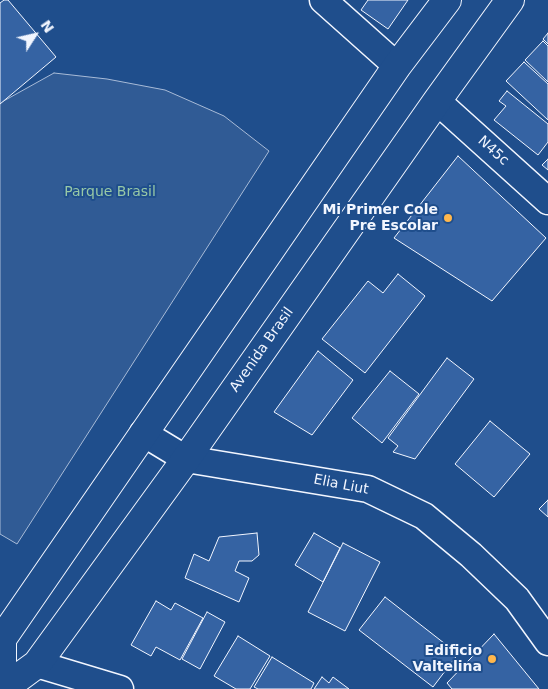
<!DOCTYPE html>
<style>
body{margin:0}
#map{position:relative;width:548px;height:689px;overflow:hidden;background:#1f4e8c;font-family:"DejaVu Sans",sans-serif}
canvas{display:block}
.north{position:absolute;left:10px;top:10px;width:50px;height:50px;-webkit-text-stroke:4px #1f4e8c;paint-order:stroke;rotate:55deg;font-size:14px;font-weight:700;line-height:20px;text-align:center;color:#f2f6ff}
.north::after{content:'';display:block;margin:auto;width:18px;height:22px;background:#f2f6ff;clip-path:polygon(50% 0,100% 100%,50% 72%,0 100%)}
</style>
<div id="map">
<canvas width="548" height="689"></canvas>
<div class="north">N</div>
</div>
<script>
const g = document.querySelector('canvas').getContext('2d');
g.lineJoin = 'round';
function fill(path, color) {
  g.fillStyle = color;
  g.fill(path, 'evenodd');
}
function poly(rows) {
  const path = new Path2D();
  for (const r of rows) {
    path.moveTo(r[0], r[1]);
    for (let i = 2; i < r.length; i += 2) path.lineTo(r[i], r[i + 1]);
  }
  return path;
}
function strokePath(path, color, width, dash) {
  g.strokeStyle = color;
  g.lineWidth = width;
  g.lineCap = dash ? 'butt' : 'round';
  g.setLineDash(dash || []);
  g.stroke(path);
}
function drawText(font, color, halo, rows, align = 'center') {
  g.font = font + ' "DejaVu Sans",sans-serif';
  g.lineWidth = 4;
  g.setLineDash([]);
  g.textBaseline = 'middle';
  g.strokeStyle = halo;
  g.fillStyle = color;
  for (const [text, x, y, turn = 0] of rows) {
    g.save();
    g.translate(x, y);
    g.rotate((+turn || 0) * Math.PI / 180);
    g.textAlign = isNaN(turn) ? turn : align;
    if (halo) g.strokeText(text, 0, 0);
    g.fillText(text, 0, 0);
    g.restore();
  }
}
const built = poly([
 [54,73,107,79,165,90,224,116,269,151,17,544,0,534,0,103,54,73]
]);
fill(built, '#305b95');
strokePath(built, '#a8bbd7', 1);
const building = poly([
 [4,0,8,0,56,57,0,104,0,3,4,0],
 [368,0,408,0,388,29,361,10,368,0],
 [548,33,548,44,543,39,548,33],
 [543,41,548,46,548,82,525,60,543,41],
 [524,62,548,84,548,120,506,81,524,62],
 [507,91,548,124,548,142,538,155,494,120,506,106,499,101,507,91],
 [458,156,546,238,492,301,394,238,458,156],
 [548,159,548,170,542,165,548,159],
 [398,274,425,296,365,373,322,339,368,281,383,293,398,274],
 [318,351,353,380,312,435,274,412,318,351],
 [447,358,474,379,415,459,393,452,398,446,388,438,447,358],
 [390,371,419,394,382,443,352,418,390,371],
 [490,421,530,454,494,497,455,464,490,421],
 [548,500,548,517,539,509,548,500],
 [257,533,259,555,252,561,239,561,235,571,249,578,239,602,185,578,194,554,209,561,219,537,257,533],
 [314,533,340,548,323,582,295,565,314,533],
 [343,543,380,562,345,631,308,612,343,543],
 [385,597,458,654,433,687,359,630,385,597],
 [156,601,171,610,175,603,203,618,180,660,156,647,151,656,131,645,156,601],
 [207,612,225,622,200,669,182,659,207,612],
 [494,634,539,689,452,689,447,683,494,634],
 [238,636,270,656,250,689,236,689,214,676,238,636],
 [272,657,314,683,311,689,258,689,254,687,272,657],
 [322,677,329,683,333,677,349,689,314,689,322,677]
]);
fill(building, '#3563a3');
strokePath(building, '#f2f6ff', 1);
const minor = poly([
 [323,0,397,66],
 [437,101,548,201],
 [143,433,186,459,368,489,424,516,471,555,517,599,548,642],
 [37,664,120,689]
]);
const tertiary = poly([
 [2,689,2,639,397,66,447,0],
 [3,689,37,664,186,459,437,101,510,0]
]);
strokePath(minor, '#f2f6ff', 29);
strokePath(tertiary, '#f2f6ff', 30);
strokePath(minor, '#1f4e8c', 26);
strokePath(tertiary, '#1f4e8c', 28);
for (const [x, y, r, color] of [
 [448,218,5,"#ffb74d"],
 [492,659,5,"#ffb74d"]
]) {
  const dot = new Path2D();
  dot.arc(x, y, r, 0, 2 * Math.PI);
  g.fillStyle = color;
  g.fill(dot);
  strokePath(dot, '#1f4e8c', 2);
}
drawText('14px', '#f2f6ff', '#1f4e8c', [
 ["N45c",493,151,42],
 ["Avenida Brasil",262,350,-55],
 ["Elia Liut",341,485,11]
]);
drawText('14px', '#97c8a6', '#1f4e8c', [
 ["Parque Brasil",110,192]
]);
drawText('bold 14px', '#f2f6ff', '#1f4e8c', [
 ["Mi Primer Cole",438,210],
 ["Pre Escolar",438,226],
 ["Edificio",482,651],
 ["Valtelina",482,667]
], 'right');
</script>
